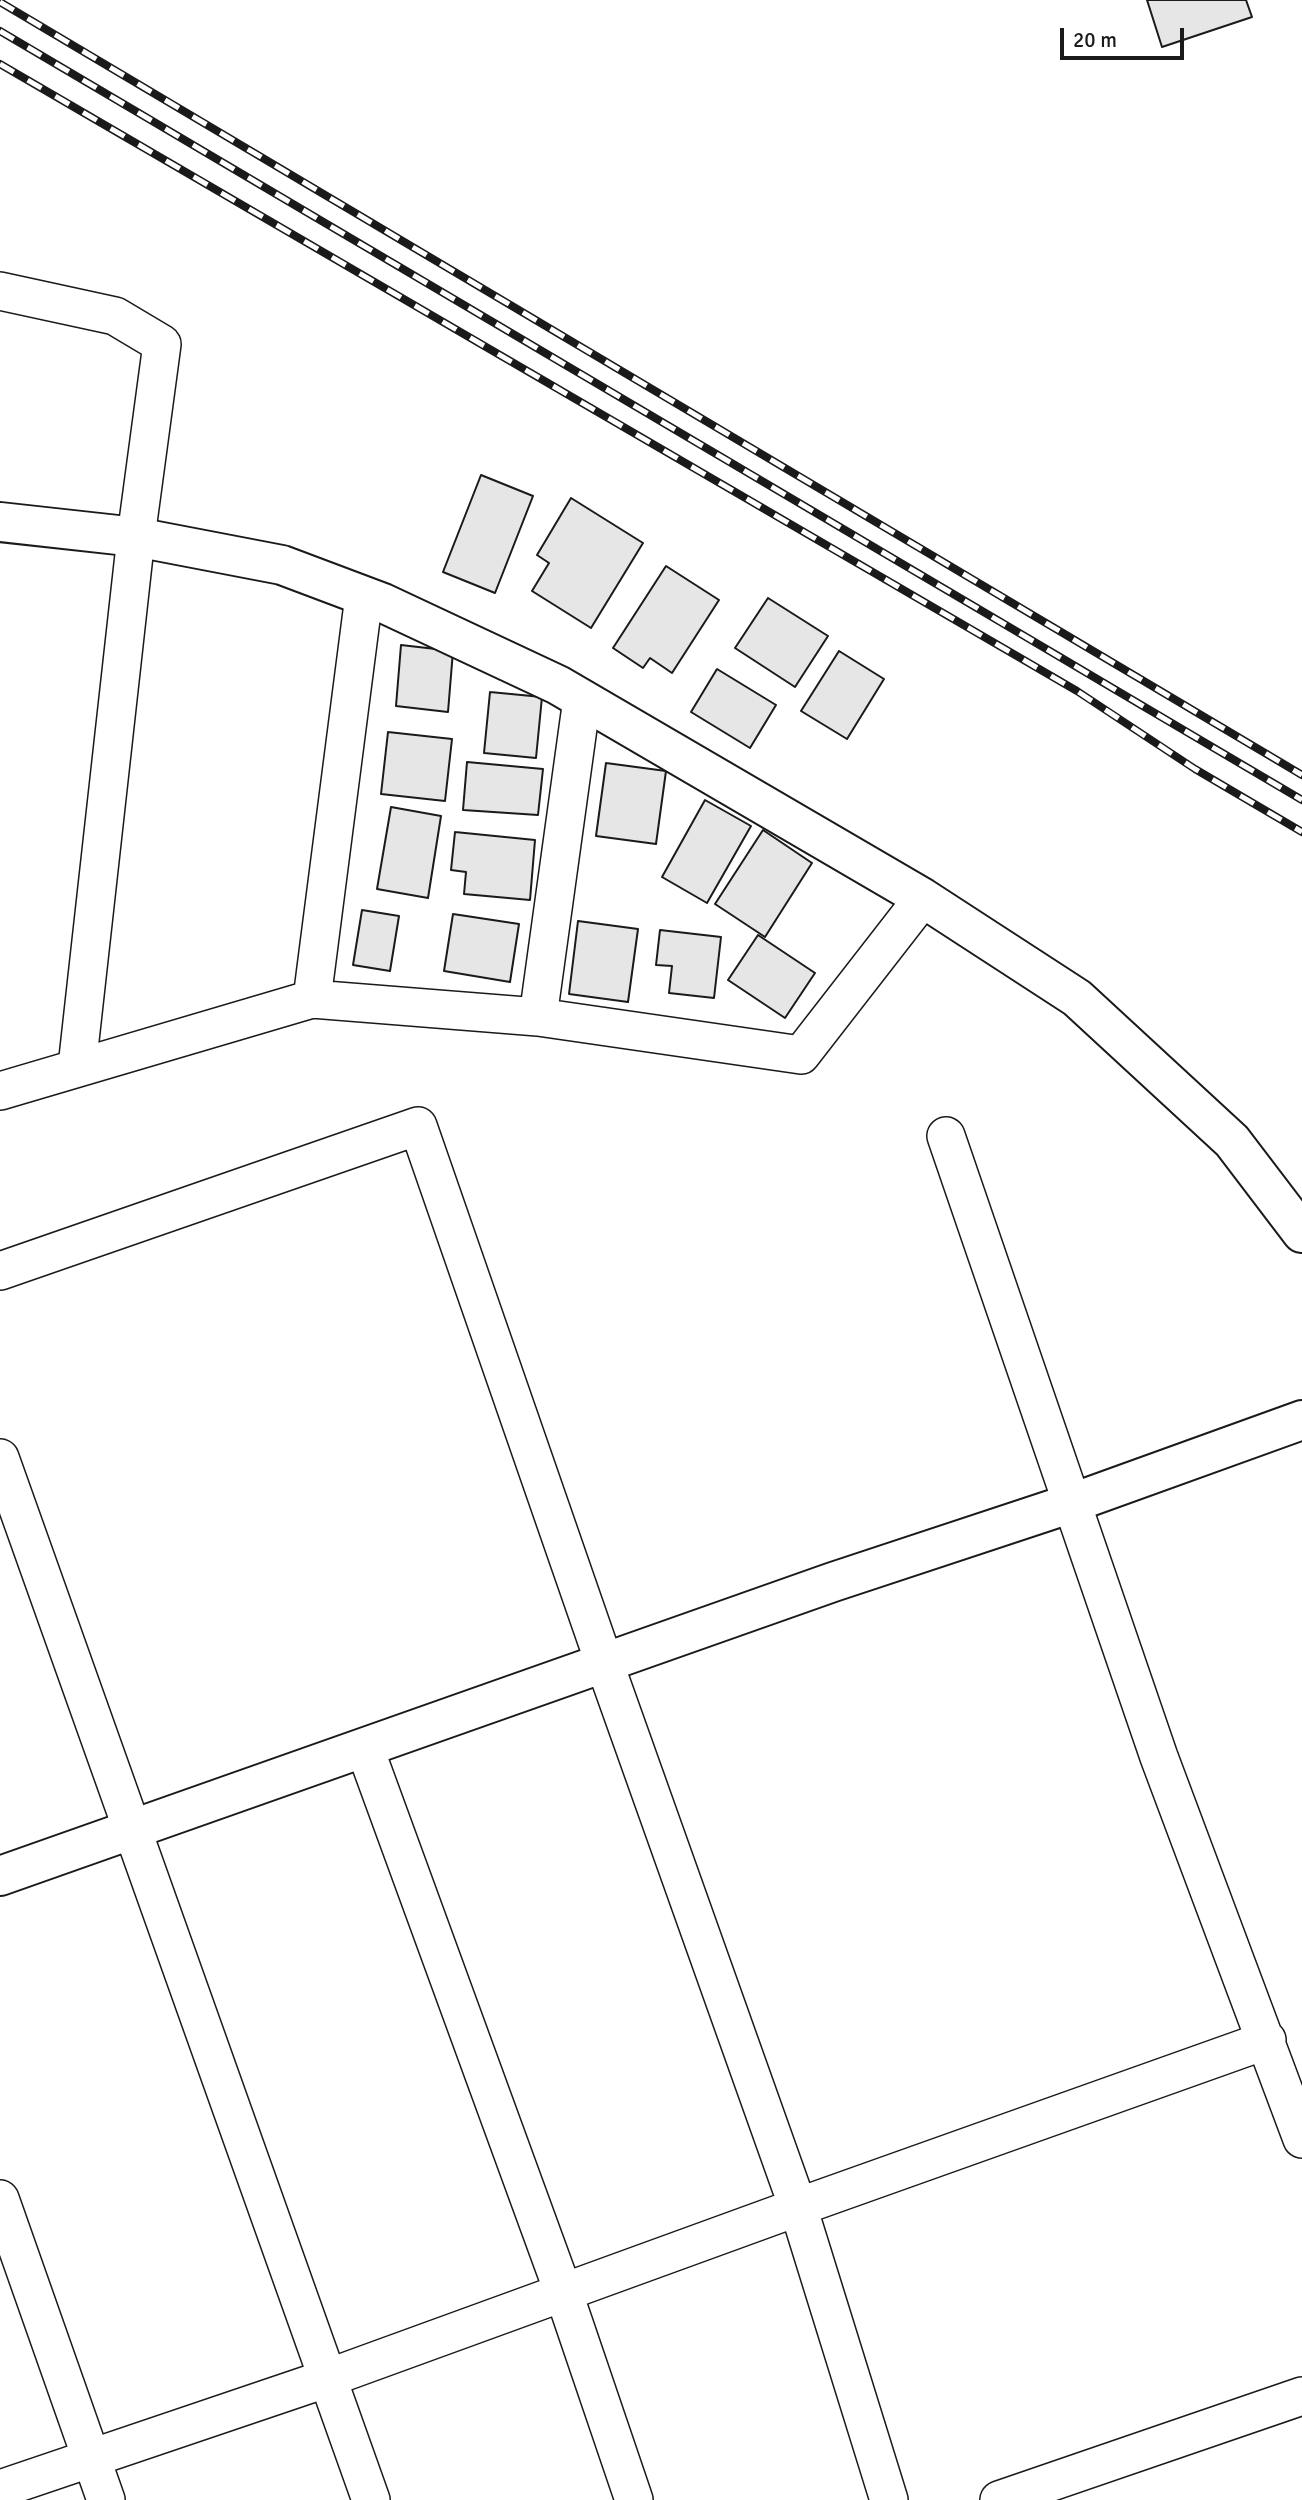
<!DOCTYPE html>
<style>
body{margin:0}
#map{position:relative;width:1302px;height:2500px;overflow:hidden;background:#fff;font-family:Signika,sans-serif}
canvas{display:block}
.scale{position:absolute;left:1060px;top:28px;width:124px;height:32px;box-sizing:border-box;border:4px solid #1a1a1a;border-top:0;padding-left:9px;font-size:21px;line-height:24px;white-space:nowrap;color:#1a1a1a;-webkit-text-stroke:5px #fff;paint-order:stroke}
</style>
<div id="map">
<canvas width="1302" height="2500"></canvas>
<div class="scale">20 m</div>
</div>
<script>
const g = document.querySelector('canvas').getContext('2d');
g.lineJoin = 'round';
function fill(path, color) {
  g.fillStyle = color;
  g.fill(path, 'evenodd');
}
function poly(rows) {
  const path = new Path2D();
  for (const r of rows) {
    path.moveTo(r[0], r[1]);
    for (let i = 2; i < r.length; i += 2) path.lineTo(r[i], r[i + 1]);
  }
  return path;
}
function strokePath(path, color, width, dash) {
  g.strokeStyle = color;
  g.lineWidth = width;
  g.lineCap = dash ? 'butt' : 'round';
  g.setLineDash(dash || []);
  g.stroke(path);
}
const building = poly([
 [1147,0,1246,0,1252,17,1162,47,1147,0],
 [481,475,533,496,495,593,443,572,481,475],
 [571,498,643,543,591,628,532,591,549,563,537,555,571,498],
 [666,566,719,600,672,673,650,658,643,668,613,648,666,566],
 [768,598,828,636,795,687,735,648,768,598],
 [401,645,453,651,448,712,396,706,401,645],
 [839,651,884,679,847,739,801,711,839,651],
 [717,669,776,705,750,748,691,712,717,669],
 [490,692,542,697,536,758,484,753,490,692],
 [388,732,452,739,445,801,381,794,388,732],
 [467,762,543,769,538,815,463,810,467,762],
 [606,763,666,771,656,844,596,836,606,763],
 [705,800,751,826,707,903,662,877,705,800],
 [391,807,441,816,428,898,377,889,391,807],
 [763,830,812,863,765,937,715,904,763,830],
 [455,832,535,840,530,900,464,894,466,872,451,870,455,832],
 [362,910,399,916,390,971,353,965,362,910],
 [453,914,519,924,510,982,444,971,453,914],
 [578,921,638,929,628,1002,569,994,578,921],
 [660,930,721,937,714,998,669,993,672,966,656,965,660,930],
 [758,935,815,973,785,1018,728,980,758,935]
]);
fill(building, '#e6e6e6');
strokePath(building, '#1a1a1a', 2);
const street = poly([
 [0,291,115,316,162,344,136,537,77,1067],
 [312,999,364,596],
 [538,1017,582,699],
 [0,1091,312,999,538,1017,801,1055,923,898],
 [946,1136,1159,1757,1302,2139],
 [0,1271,418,1126,604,1662,798,2207,889,2500],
 [0,1458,371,2500],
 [365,1749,564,2294,634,2500],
 [0,2199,106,2500],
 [0,2489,328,2378,798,2207,1267,2040],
 [999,2500,1302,2396]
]);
const secondary = poly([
 [0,522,136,537,282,565,383,603,558,685,923,898,1077,998,1232,1141,1302,1233],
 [0,1876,833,1582,1072,1503,1302,1420]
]);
strokePath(street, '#1a1a1a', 40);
strokePath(secondary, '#1a1a1a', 42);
strokePath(street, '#fff', 37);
strokePath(secondary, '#fff', 38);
const rail = poly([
 [0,2,1302,775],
 [0,31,1302,800],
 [0,64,1077,691,1195,769,1302,832]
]);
strokePath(rail, '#1a1a1a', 8);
strokePath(rail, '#fff', 5, [16]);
</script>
